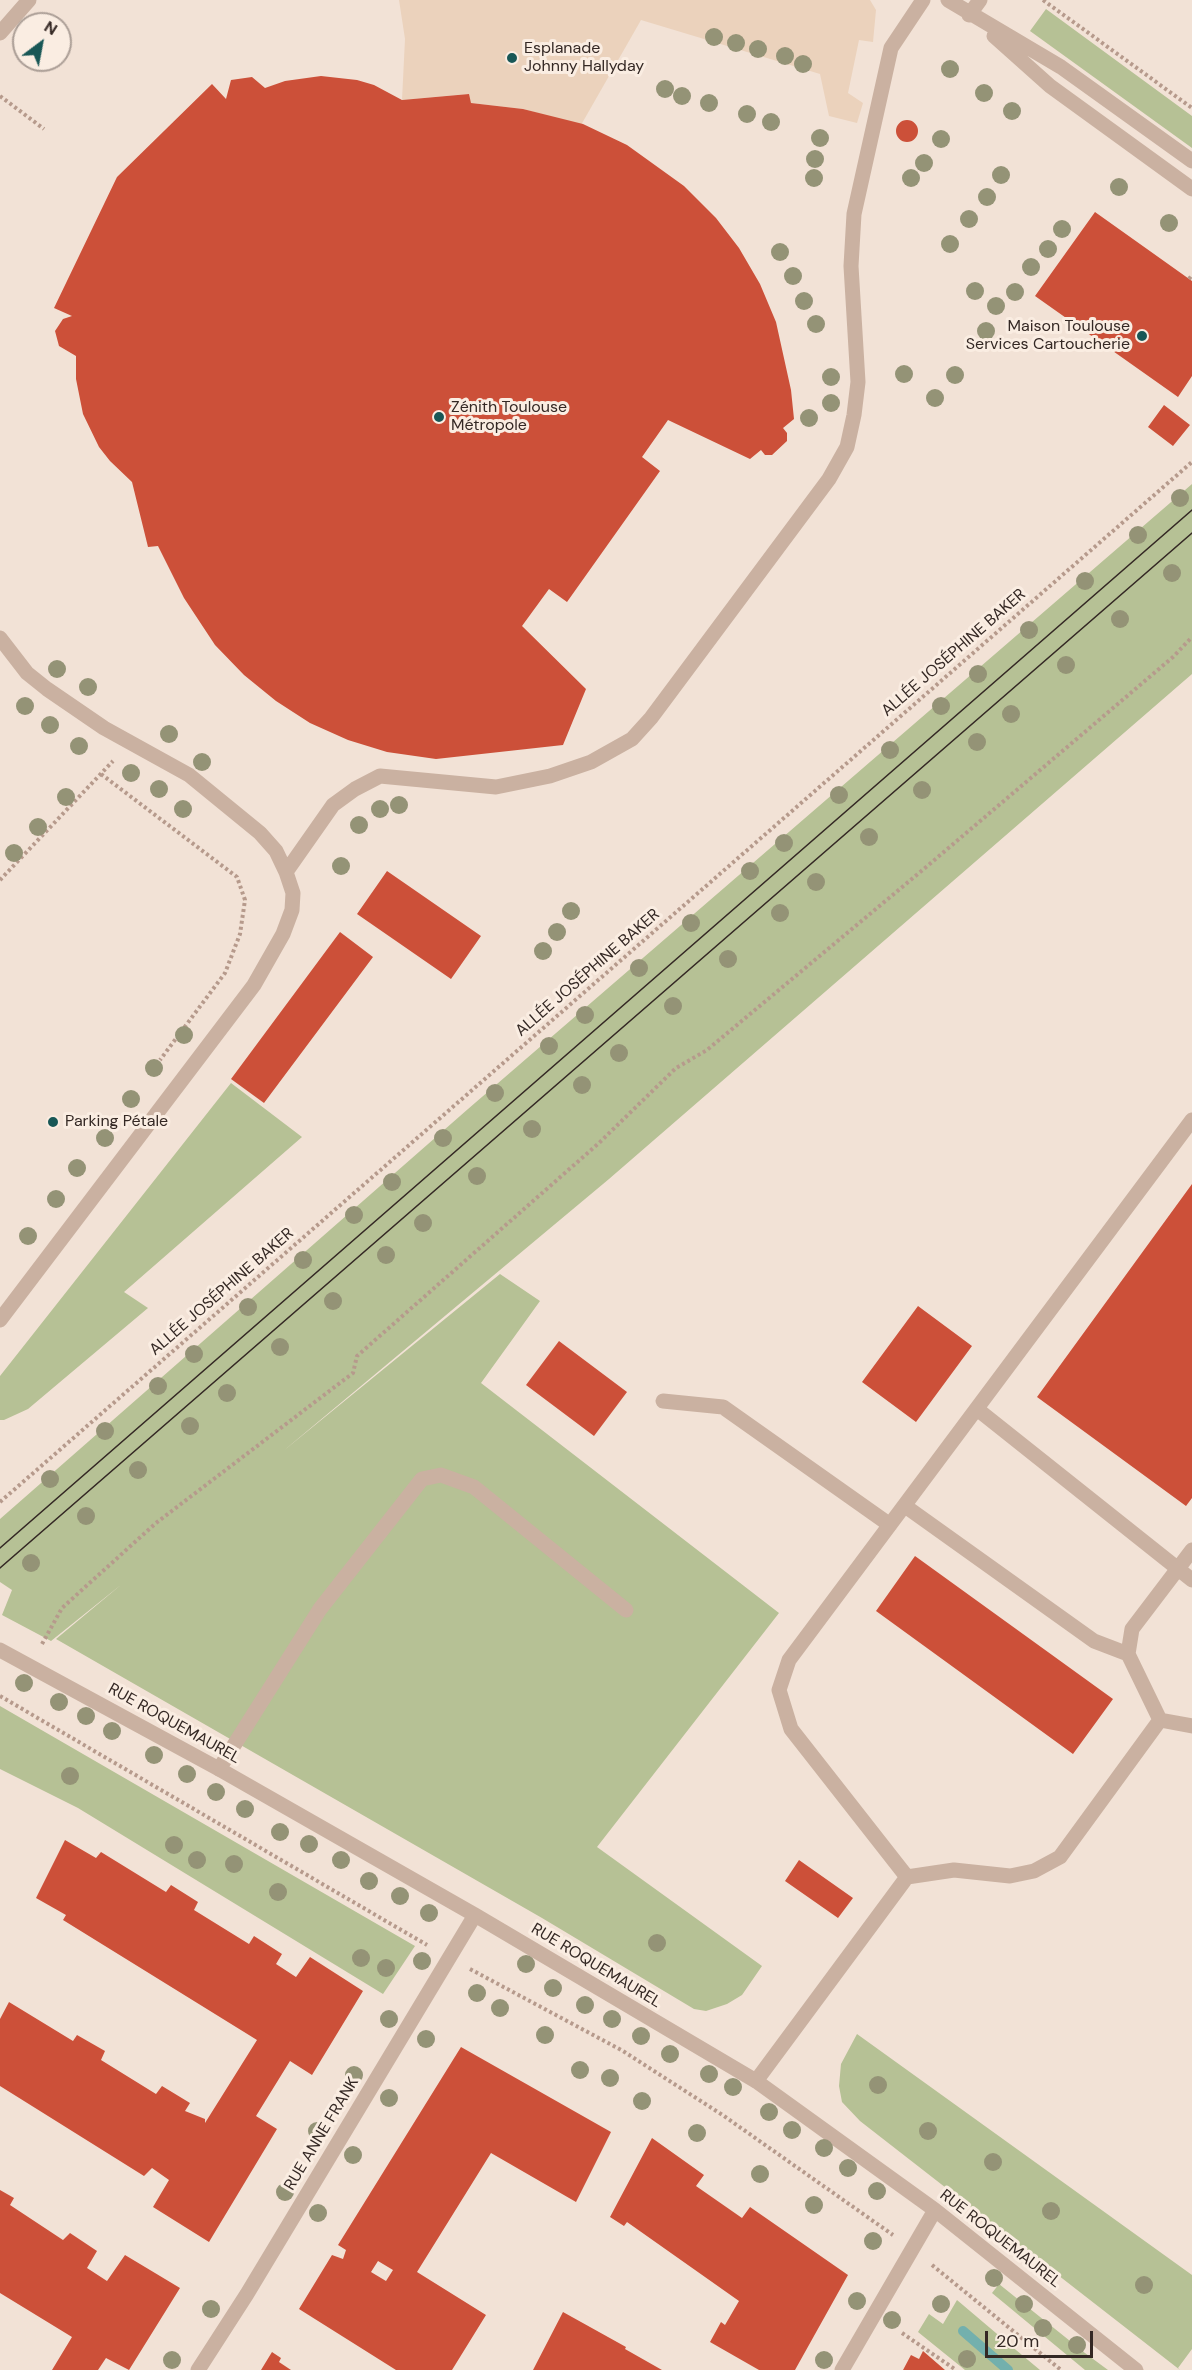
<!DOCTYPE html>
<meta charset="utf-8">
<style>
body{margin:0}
#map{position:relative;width:1192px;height:2370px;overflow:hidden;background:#f2e2d6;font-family:"DM Sans",sans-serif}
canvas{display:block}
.north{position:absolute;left:12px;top:12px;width:60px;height:60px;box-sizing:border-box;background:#faede2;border:2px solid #ab9e96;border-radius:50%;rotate:32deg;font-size:16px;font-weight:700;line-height:24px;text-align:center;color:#342824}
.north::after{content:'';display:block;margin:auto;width:21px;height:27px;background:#185756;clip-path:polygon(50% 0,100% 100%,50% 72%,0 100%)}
.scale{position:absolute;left:985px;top:2331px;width:108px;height:27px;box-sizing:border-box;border:3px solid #342824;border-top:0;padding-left:8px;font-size:18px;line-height:21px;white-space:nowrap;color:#342824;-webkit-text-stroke:4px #faede2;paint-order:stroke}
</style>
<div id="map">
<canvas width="1192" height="2370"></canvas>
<div class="north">N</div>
<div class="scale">20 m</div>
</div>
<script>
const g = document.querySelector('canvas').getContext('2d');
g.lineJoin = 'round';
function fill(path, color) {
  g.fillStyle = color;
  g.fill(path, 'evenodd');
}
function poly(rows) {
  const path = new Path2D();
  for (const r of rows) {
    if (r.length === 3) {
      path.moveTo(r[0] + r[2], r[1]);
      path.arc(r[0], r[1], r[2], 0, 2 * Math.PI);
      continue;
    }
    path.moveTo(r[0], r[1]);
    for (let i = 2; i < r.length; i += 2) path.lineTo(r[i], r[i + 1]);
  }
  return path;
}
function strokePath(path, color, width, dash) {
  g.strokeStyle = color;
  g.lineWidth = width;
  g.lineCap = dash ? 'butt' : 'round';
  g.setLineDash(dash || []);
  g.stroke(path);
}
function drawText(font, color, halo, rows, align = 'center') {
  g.font = font + ' "DM Sans",sans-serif';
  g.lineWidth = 6;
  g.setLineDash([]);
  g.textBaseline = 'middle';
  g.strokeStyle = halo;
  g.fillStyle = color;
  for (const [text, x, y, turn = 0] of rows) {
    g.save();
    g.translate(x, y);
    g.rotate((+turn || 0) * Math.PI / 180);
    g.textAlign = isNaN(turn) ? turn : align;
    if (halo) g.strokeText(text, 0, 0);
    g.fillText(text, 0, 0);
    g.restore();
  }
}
fill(poly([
 [1046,9,1192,116,1192,148,1030,31],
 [1192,484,1192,674,609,1179,282,1452,500,1274,540,1301,481,1383,779,1613,597,1847,762,1966,742,1995,727,2004,706,2011,694,2009,542,1918,56,1639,122,1584,51,1641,2,1615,12,1590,0,1582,0,1519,468,1109],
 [231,1083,302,1137,124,1292,148,1308,28,1409,4,1420,0,1420,0,1376],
 [0,1706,415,1946,383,1994,78,1808,0,1769],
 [857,2034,1192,2275,1192,2349,1178,2368,1180,2370,860,2121,842,2102,839,2086,841,2064],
 [999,2284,1085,2353,1108,2370,1085,2370,992,2293],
 [957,2300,1016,2350,1040,2370,965,2370,918,2332,929,2314,943,2324]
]), '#b6c195');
fill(poly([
 [399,0,870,0,876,10,873,42,859,40,848,93,863,103,857,123,829,116,820,74,641,20,581,125,523,109,471,103,468,94,402,100,405,39]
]), '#ebd2bc');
strokePath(poly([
 [963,2331,1008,2370]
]), '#73b0ad', 10);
fill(poly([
 [321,76,357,80,374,85,402,100,469,94,471,103,523,109,583,124,627,145,684,186,716,218,739,248,760,284,776,322,791,390,794,419,783,428,787,433,787,441,772,455,765,455,761,450,750,459,668,420,642,457,660,471,567,602,549,589,522,626,586,689,563,745,436,759,387,752,348,740,310,723,276,701,244,675,215,645,184,598,158,546,148,547,132,482,110,461,99,447,83,414,76,379,76,356,59,346,55,331,63,319,72,316,54,308,117,177,212,84,226,99,231,80,252,77,265,88,285,81],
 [907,131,11],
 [1095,212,1192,281,1192,376,1178,397,1035,296],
 [1164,405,1190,425,1173,446,1148,427],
 [387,871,481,936,451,979,357,914],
 [340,932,373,957,264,1103,231,1079],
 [1192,1184,1192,1498,1186,1506,1037,1397],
 [918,1306,972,1346,916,1422,862,1382],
 [559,1341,627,1392,594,1436,526,1385],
 [915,1556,1113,1699,1073,1754,876,1611],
 [65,1840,96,1858,101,1852,166,1892,171,1885,198,1902,194,1910,249,1944,254,1936,282,1954,276,1964,296,1977,310,1957,363,1991,312,2075,290,2061,256,2116,277,2129,209,2242,153,2207,169,2180,152,2168,144,2176,0,2086,0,2019,9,2002,73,2041,77,2035,105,2051,101,2060,156,2094,162,2086,190,2103,185,2111,205,2119,205,2123,257,2040,63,1920,66,1915,36,1898],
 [799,1860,853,1898,838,1918,785,1881],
 [461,2047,611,2132,576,2202,491,2153,417,2272,486,2315,452,2370,396,2370,299,2309,332,2255,343,2259,346,2250,338,2245],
 [378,2261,393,2270,386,2281,371,2272],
 [652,2138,704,2175,696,2186,742,2218,750,2207,848,2275,795,2370,759,2370,710,2342,721,2322,725,2325,739,2301,627,2222,624,2226,610,2217],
 [0,2190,14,2198,10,2205,63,2240,70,2233,97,2251,87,2268,107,2281,125,2255,180,2288,129,2370,106,2358,98,2370,52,2370,72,2337,0,2293],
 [563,2312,626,2347,625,2349,662,2370,533,2370],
 [923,2351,945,2370,903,2370,911,2355,919,2359],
 [272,2352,281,2358,279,2362,291,2370,261,2370]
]), '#cc5039');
strokePath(poly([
 [1043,0,1192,108],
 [0,96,44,129],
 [1189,279,1192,275],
 [101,774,237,877,245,900,240,934,225,973,160,1060],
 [0,880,113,761],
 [0,1502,1192,462],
 [42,1644,62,1608,156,1523,353,1373,357,1356,599,1143,676,1068,707,1050,925,868,1173,657,1192,637],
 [0,1696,427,1945],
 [470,1969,623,2051,724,2116,893,2235],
 [932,2265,1061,2370],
 [902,2333,956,2370]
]), '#b69a8c', 4, [3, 3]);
strokePath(poly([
 [0,33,29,0],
 [0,638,27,673,47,689,104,728,189,775,260,833,276,851,286,872,293,893,292,910,283,934,254,985,0,1320],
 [286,872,333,805,355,789,380,776,496,787,550,776,591,762,632,739,651,718,829,479,847,447,854,415,858,382,851,266,854,214,891,48,923,0],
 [663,1401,723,1407,890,1525],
 [977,1409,1192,1580],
 [905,1506,1094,1641,1128,1654],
 [1160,1720,1192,1726],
 [219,1769,320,1609,422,1479,441,1475,474,1487,626,1610],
 [907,1877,791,1729,779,1690,789,1660,1192,1120],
 [756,2081,907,1877,954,1870,1010,1876,1034,1871,1060,1857,1160,1720,1128,1654,1132,1629,1192,1550]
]), '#cab1a1', 15);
strokePath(poly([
 [948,0,1061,67,1192,161],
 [969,15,980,0],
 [994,36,1050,86,1192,189],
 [0,1650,219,1769,475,1915,756,2081,935,2210,1136,2370],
 [198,2370,247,2294,475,1915],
 [842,2370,935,2210]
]), '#cab1a1', 15);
strokePath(poly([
 [0,1548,1192,510],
 [0,1568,1192,533]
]), '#342824', 1.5);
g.fillStyle = '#949376';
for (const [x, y] of [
 [714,37],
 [736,43],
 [758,49],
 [785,56],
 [803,64],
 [950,69],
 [665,89],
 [984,93],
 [682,96],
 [709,103],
 [1012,111],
 [747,114],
 [771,122],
 [820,138],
 [941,139],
 [815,159],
 [924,163],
 [1001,175],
 [814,178],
 [911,178],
 [1119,187],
 [987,197],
 [969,219],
 [1169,223],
 [1062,229],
 [950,244],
 [1048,249],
 [780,252],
 [1031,267],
 [793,276],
 [975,291],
 [1015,292],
 [804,301],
 [996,306],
 [816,324],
 [986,331],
 [904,374],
 [955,375],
 [831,377],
 [935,398],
 [831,403],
 [809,418],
 [1180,498],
 [1138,535],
 [1172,573],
 [1085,581],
 [1120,619],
 [1029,630],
 [1066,665],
 [57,669],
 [978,674],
 [88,687],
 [25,706],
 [941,706],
 [1011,714],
 [50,725],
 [169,734],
 [977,742],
 [79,746],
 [890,750],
 [202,762],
 [131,773],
 [159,789],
 [922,790],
 [839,795],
 [66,797],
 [399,805],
 [183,809],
 [380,809],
 [359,825],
 [38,827],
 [869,837],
 [784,843],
 [14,853],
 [341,866],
 [750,871],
 [816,882],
 [571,911],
 [780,913],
 [691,923],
 [557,932],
 [543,951],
 [728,959],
 [639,968],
 [673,1006],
 [585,1015],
 [184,1035],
 [549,1046],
 [619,1053],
 [154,1068],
 [582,1085],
 [495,1093],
 [131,1099],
 [532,1129],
 [105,1138],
 [443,1138],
 [77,1168],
 [477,1176],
 [392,1182],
 [56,1199],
 [354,1215],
 [423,1223],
 [28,1236],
 [386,1255],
 [303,1260],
 [333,1301],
 [248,1307],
 [280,1347],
 [194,1354],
 [158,1386],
 [227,1393],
 [190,1426],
 [105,1431],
 [138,1470],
 [50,1479],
 [86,1516],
 [31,1563],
 [24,1683],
 [59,1702],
 [86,1716],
 [112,1731],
 [154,1755],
 [187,1774],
 [70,1776],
 [216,1792],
 [245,1809],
 [280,1832],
 [309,1844],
 [174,1845],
 [197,1860],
 [341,1860],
 [234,1864],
 [369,1881],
 [278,1892],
 [400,1896],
 [429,1913],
 [657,1943],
 [361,1958],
 [422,1961],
 [526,1964],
 [386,1968],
 [553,1988],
 [477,1993],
 [585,2005],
 [500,2008],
 [389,2019],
 [612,2019],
 [545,2035],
 [641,2036],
 [426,2039],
 [670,2054],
 [580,2070],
 [709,2074],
 [354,2075],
 [610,2078],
 [878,2085],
 [733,2087],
 [389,2098],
 [642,2101],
 [769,2112],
 [792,2130],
 [317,2131],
 [928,2131],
 [697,2133],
 [824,2148],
 [353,2155],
 [993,2162],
 [848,2168],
 [760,2174],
 [877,2191],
 [285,2192],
 [814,2205],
 [1051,2211],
 [318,2213],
 [873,2241],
 [994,2278],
 [1144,2285],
 [857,2301],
 [941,2304],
 [1024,2304],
 [211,2309],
 [892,2320],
 [1043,2328],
 [1077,2345],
 [967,2359],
 [172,2360],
 [824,2360]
]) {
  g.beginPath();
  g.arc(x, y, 9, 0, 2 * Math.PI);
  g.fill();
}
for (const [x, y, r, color] of [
 [512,58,6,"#185756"],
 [1142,336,6,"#185756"],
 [439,417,6,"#185756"],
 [53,1122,6,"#185756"]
]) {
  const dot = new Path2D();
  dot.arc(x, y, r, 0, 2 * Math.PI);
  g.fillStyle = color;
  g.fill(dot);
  strokePath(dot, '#faede2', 2);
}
drawText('16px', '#342824', '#faede2', [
 ["Esplanade",524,49],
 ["Johnny Hallyday",524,67],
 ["Maison Toulouse",1130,327,"right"],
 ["Services Cartoucherie",1130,345,"right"],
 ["Zénith Toulouse",451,408],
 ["Métropole",451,426],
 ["Parking Pétale",65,1122]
], 'left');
drawText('16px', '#342824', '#faede2', [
 ["ALLÉE JOSÉPHINE BAKER",954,653,-41],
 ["ALLÉE JOSÉPHINE BAKER",588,973,-41],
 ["ALLÉE JOSÉPHINE BAKER",222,1292,-41],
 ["RUE ROQUEMAUREL",174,1724,29],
 ["RUE ROQUEMAUREL",596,1966,31],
 ["RUE ANNE FRANK",322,2134,-59],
 ["RUE ROQUEMAUREL",1000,2239,38]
]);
</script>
